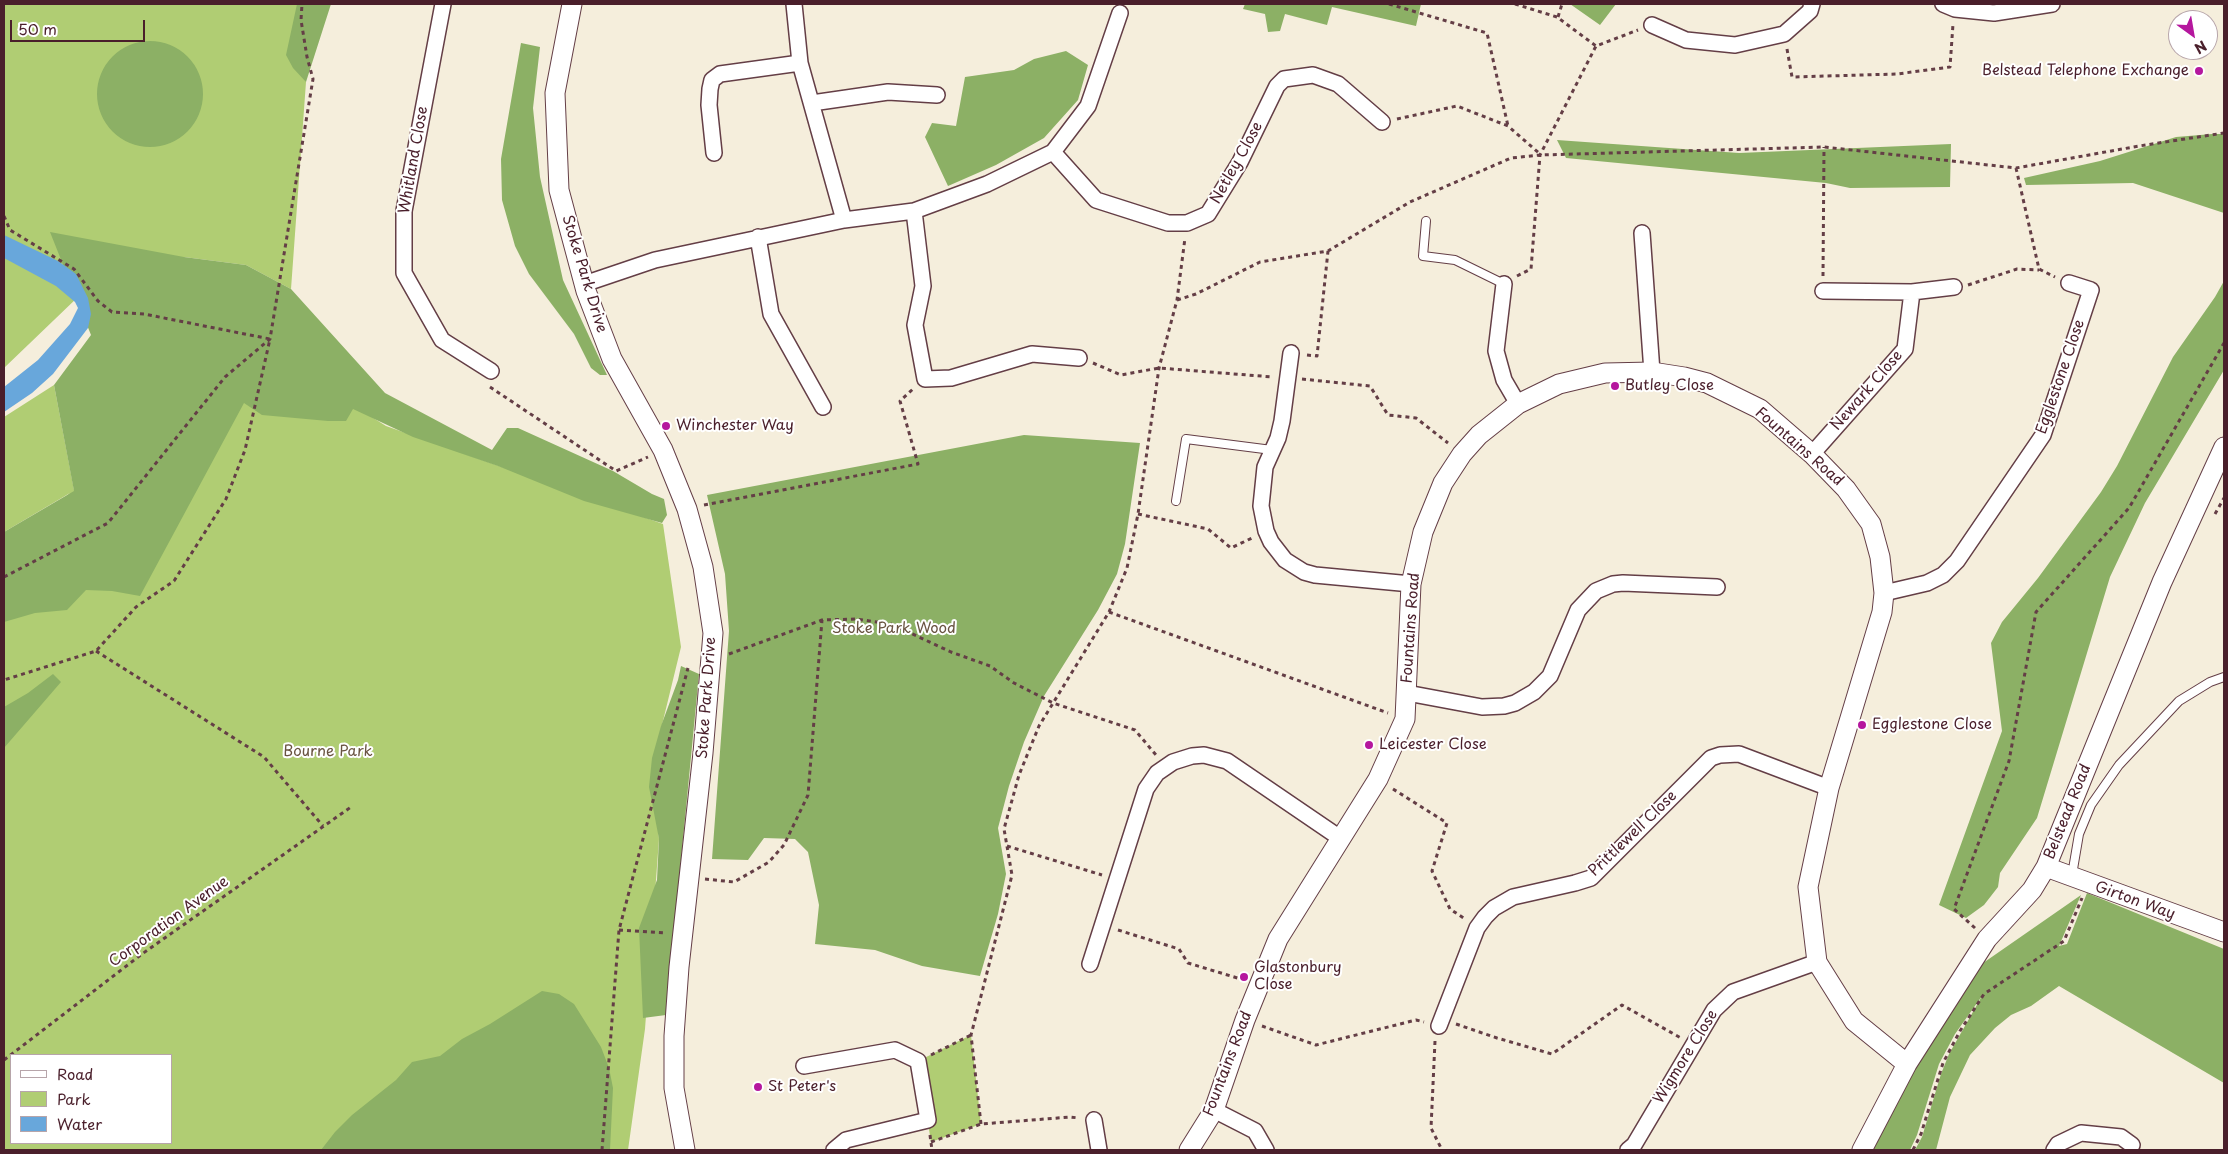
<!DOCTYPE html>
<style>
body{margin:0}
#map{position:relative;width:2228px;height:1154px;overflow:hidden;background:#f5eedc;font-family:"Playpen Sans",sans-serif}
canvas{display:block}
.frame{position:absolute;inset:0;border:5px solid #4a1f2b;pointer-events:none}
.legend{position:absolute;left:10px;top:1054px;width:162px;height:90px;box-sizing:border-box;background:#fff;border:1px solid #b7a5aa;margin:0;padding:6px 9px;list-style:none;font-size:15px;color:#4a1f2b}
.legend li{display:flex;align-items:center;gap:10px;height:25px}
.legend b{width:25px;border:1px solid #b7a5aa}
.north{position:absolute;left:2168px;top:10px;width:50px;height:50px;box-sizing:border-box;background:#fff;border:1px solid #b7a5aa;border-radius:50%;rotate:148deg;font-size:14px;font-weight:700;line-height:20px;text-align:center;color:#4a1f2b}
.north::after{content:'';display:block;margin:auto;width:18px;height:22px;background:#b5179e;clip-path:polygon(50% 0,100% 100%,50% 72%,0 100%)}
.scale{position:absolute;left:10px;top:20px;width:135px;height:22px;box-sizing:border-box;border:2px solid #4a1f2b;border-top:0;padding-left:6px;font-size:15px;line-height:18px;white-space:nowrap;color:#4a1f2b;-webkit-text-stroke:4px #fff;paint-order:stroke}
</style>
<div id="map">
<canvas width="2228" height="1154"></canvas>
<div class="frame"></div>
<ul class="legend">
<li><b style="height:6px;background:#fff"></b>Road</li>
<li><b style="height:14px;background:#b0cd73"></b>Park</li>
<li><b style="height:14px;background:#68a7db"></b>Water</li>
</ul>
<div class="north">N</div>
<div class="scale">50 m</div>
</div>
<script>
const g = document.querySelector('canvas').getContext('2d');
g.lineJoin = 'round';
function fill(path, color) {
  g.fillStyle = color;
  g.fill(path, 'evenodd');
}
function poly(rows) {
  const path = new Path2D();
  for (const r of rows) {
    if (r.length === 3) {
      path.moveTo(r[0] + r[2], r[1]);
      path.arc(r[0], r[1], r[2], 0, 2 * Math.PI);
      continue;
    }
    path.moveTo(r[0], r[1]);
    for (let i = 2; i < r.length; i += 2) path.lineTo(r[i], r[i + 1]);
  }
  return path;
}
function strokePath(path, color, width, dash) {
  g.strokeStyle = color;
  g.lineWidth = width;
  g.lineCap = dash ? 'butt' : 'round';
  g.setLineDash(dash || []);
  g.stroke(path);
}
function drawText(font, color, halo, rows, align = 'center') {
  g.font = font + ' "Playpen Sans",sans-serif';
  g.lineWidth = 4;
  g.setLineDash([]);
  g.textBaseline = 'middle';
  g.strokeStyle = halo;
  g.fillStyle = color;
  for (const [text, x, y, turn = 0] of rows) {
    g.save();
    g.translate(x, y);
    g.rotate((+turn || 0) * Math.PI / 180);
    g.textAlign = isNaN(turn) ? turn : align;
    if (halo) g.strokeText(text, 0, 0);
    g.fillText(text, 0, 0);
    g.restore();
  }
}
fill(poly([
 [4,4,303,4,301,48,306,82,291,289,246,265,184,257,79,296,4,368],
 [248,339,386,426,663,524,681,647,651,770,659,839,645,1029,628,1150,4,1150,4,551,70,493,4,532,4,417,54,385,74,490],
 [11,1055,171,1055,171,1143,11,1143],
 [971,1035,981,1124,931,1142,918,1061]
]), '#b0cd73');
fill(poly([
 [297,4,331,4,306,82,293,68,286,55],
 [1245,4,1421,4,1416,26,1332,7,1327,25,1285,14,1280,31,1268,32,1265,14,1243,9],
 [1570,4,1616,4,1600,25],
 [150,94,53],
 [521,43,540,47,533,108,540,177,563,280,607,375,600,375,591,368,574,334,529,274,515,246,502,200,501,159],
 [1066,51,1088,65,1078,100,1044,138,996,165,948,186,925,137,932,123,956,126,965,77,1014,70,1034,59],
 [2212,134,2224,134,2224,213,2133,183,2026,185,2024,178,2100,161,2176,137],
 [1557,140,1739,153,1951,144,1950,187,1850,188,1826,183,1566,158],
 [50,232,184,257,246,265,291,289,385,393,492,450,507,428,518,428,613,471,652,494,664,499,667,515,662,523,584,501,498,466,413,437,353,409,346,421,328,421,262,415,244,403,140,596,112,591,86,590,67,610,35,613,4,622,4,532,74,491,54,385,91,335],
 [2224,281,2224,370,2145,503,2110,577,2037,818,2000,873,1998,887,1984,905,1966,918,1939,905,2002,731,1991,643,2002,622,2038,578,2101,492,2117,466,2173,357,2215,297],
 [1024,435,1140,443,1125,544,1117,574,1098,610,1044,696,1024,742,1009,786,998,828,1006,874,998,914,980,976,922,966,875,950,815,944,819,905,808,852,795,839,764,838,748,860,712,859,729,631,725,574,707,495],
 [681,666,699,674,666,1015,643,1018,639,928,657,880,659,839,649,787,652,758,661,726,678,680],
 [53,674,61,682,4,748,4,707,28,693],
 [2087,893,2224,949,2224,1083,2059,986,2031,1006,2011,1015,1995,1028,1970,1055,1950,1097,1936,1150,1915,1150,1922,1137,1941,1074,1949,1054,1982,996,1955,1034,1939,1064,1917,1135,1910,1150,1860,1150,1950,986,2081,895,2059,946,2067,944],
 [542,991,559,994,574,1004,601,1047,609,1068,613,1088,610,1150,321,1150,335,1132,352,1115,396,1080,412,1062,440,1056,462,1039,490,1024]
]), '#8cb065');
fill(poly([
 [4,235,58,261,76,274,88,298,91,314,88,328,53,374,32,393,4,412,4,387,38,360,70,324,78,308,75,302,56,286,4,258]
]), '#68a7db');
const service = poly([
 [1426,221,1423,256,1455,260,1504,284],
 [1176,501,1186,439,1272,450],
 [2072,875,2079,834,2091,805,2119,765,2179,701,2210,682,2224,677]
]);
const minor = poly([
 [443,4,404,211,404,273,442,340,491,371],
 [794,4,800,63,844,220],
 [1943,4,1955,9,1994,13,2052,4],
 [1652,25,1686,40,1735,45,1784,34,1810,11,1812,4],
 [812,103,888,92,937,95],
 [1053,152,1096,200,1168,223,1187,223,1208,214,1240,162,1277,86,1284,79,1313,75,1338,84,1382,122],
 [714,153,709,105,710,89,712,80,720,74,800,63],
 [914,211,923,286,915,325,925,379,951,378,1032,354,1079,358],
 [1642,233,1652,372],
 [758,237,771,314,823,407],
 [584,284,655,260,844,220,914,211,987,184,1053,152,1088,106,1120,13],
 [1504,284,1496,351,1504,380,1518,404],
 [1912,292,1954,287],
 [1291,353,1282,421,1278,438,1265,467,1261,506,1266,531,1271,542,1285,560,1304,572,1315,575,1411,584],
 [1812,454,1905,349,1912,292,1823,291],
 [1884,593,1927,583,1943,575,1957,561,2043,435,2091,290,2069,283],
 [1407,693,1482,707,1504,706,1515,703,1534,692,1550,676,1578,610,1596,591,1613,584,1623,583,1717,587],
 [1090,964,1146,789,1157,773,1173,762,1192,756,1204,755,1227,761,1340,838],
 [1439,1026,1477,928,1485,917,1494,908,1513,897,1575,883,1591,878,1711,758,1720,755,1739,754,1829,788],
 [804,1066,895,1050,918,1061,928,1120,846,1140,834,1150],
 [1214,1110,1255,1131,1266,1150],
 [1094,1120,1099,1150],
 [1628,1150,1634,1145,1714,1010,1733,992,1817,962],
 [2054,1150,2058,1144,2081,1133,2121,1137,2132,1145]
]);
const tertiary = poly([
 [572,4,555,93,559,190,586,291,612,359,663,450,687,509,703,567,713,633,703,753,679,967,674,1036,674,1088,685,1150],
 [2046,867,2224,932],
 [1189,1150,1214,1110,1245,1020,1278,939,1378,779,1405,719,1411,584,1423,532,1443,483,1462,454,1479,435,1518,404,1559,384,1605,373,1652,372,1684,377,1707,383,1760,409,1812,454,1846,489,1871,524,1880,557,1884,593,1882,612,1829,788,1808,887,1817,962,1854,1021,1907,1064],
 [1862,1150,1907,1064,1987,939,2032,890,2046,867,2162,582,2224,447]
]);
strokePath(service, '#643e46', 10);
strokePath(minor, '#643e46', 18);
strokePath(tertiary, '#643e46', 21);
strokePath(poly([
 [1389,4,1487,33,1508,126],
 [1515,4,1557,17,1596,46,1638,30],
 [1558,17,1562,4],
 [1787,49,1792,77,1897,74,1950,67,1953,24],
 [1397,119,1457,106,1508,126,1540,154],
 [2016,168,2039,269,2055,277],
 [4,216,10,230,74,269,98,301,112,312,144,314,270,339,245,450,226,499,174,581,136,607,96,651,4,680],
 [1517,276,1531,269,1540,155,1596,46],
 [1823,276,1824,147],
 [1968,285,2017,269,2039,270],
 [1177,300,1196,294,1260,262,1328,251,1410,202,1511,158,1540,155,1824,147,2016,168,2139,146,2224,133],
 [1307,355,1317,356,1328,251],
 [1093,363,1121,375,1159,368,1273,377],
 [1302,379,1370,386,1388,415,1416,418,1448,443],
 [490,387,616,471,648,457],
 [704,505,918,464,900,401,913,389],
 [1138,514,1208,529,1231,548,1252,538],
 [2215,514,2224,498],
 [4,577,108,523,225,377,270,339,313,79,307,57,301,20,302,4],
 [1109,612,1388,713],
 [96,651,264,757,323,826],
 [729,654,822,620,856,619,891,624,951,652,990,666,1014,683,1053,703,1135,730,1156,755],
 [1393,789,1447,823,1432,871,1450,909,1465,919],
 [1007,846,1102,875],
 [705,879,734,882,769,862,784,845,808,795,822,620],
 [1975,928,1954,909,2009,761,2036,612,2129,508,2224,343],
 [619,930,666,933],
 [1118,930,1179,949,1188,963,1244,980],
 [1456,1024,1497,1038,1552,1054,1622,1005,1681,1038],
 [1262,1026,1316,1045,1416,1020,1424,1022],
 [1435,1041,1431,1128,1442,1150],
 [931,1055,971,1035],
 [4,1060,142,954,351,807],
 [981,1124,971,1035,1012,875,1004,829,1019,775,1039,726,1109,612,1127,568,1138,514,1159,368,1177,300,1185,238],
 [930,1135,932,1150],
 [931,1142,981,1124,1070,1117,1079,1118],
 [602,1150,619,930,688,668],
 [1913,1150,1921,1134,1943,1063,1960,1031,1984,994,2064,941,2082,898]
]), '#643e46', 3, [4, 4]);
strokePath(service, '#fff', 8);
strokePath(minor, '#fff', 15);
strokePath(tertiary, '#fff', 19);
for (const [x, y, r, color] of [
 [2199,71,5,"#b5179e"],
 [1615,386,5,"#b5179e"],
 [666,426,5,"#b5179e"],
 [1862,725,5,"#b5179e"],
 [1369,745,5,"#b5179e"],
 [1244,977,5,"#b5179e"],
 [758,1087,5,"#b5179e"]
]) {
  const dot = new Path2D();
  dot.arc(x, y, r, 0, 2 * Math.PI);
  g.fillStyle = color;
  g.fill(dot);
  strokePath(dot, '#fff', 2);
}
drawText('15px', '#4a1f2b', '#fff', [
 ["Belstead Telephone Exchange",2189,71,"right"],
 ["Butley Close",1625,386],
 ["Winchester Way",676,426],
 ["Egglestone Close",1872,725],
 ["Leicester Close",1379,745],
 ["Glastonbury",1254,968],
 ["Close",1254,985],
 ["St Peter's",768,1087]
], 'left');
drawText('15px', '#4a1f2b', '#fff', [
 ["Whitland Close",414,160,-80],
 ["Netley Close",1237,163,-61],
 ["Stoke Park Drive",584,274,73],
 ["Egglestone Close",2061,377,-71],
 ["Newark Close",1867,391,-49],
 ["Fountains Road",1799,447,41],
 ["Fountains Road",1411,628,-86],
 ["Stoke Park Drive",707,698,-86],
 ["Belstead Road",2068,812,-68],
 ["Prittlewell Close",1633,834,-44],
 ["Girton Way",2135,901,20],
 ["Corporation Avenue",169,922,-36],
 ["Wigmore Close",1686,1057,-58],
 ["Fountains Road",1228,1064,-69]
]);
drawText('15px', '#695341', '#fff', [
 ["Stoke Park Wood",894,629],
 ["Bourne Park",328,752]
]);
</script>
